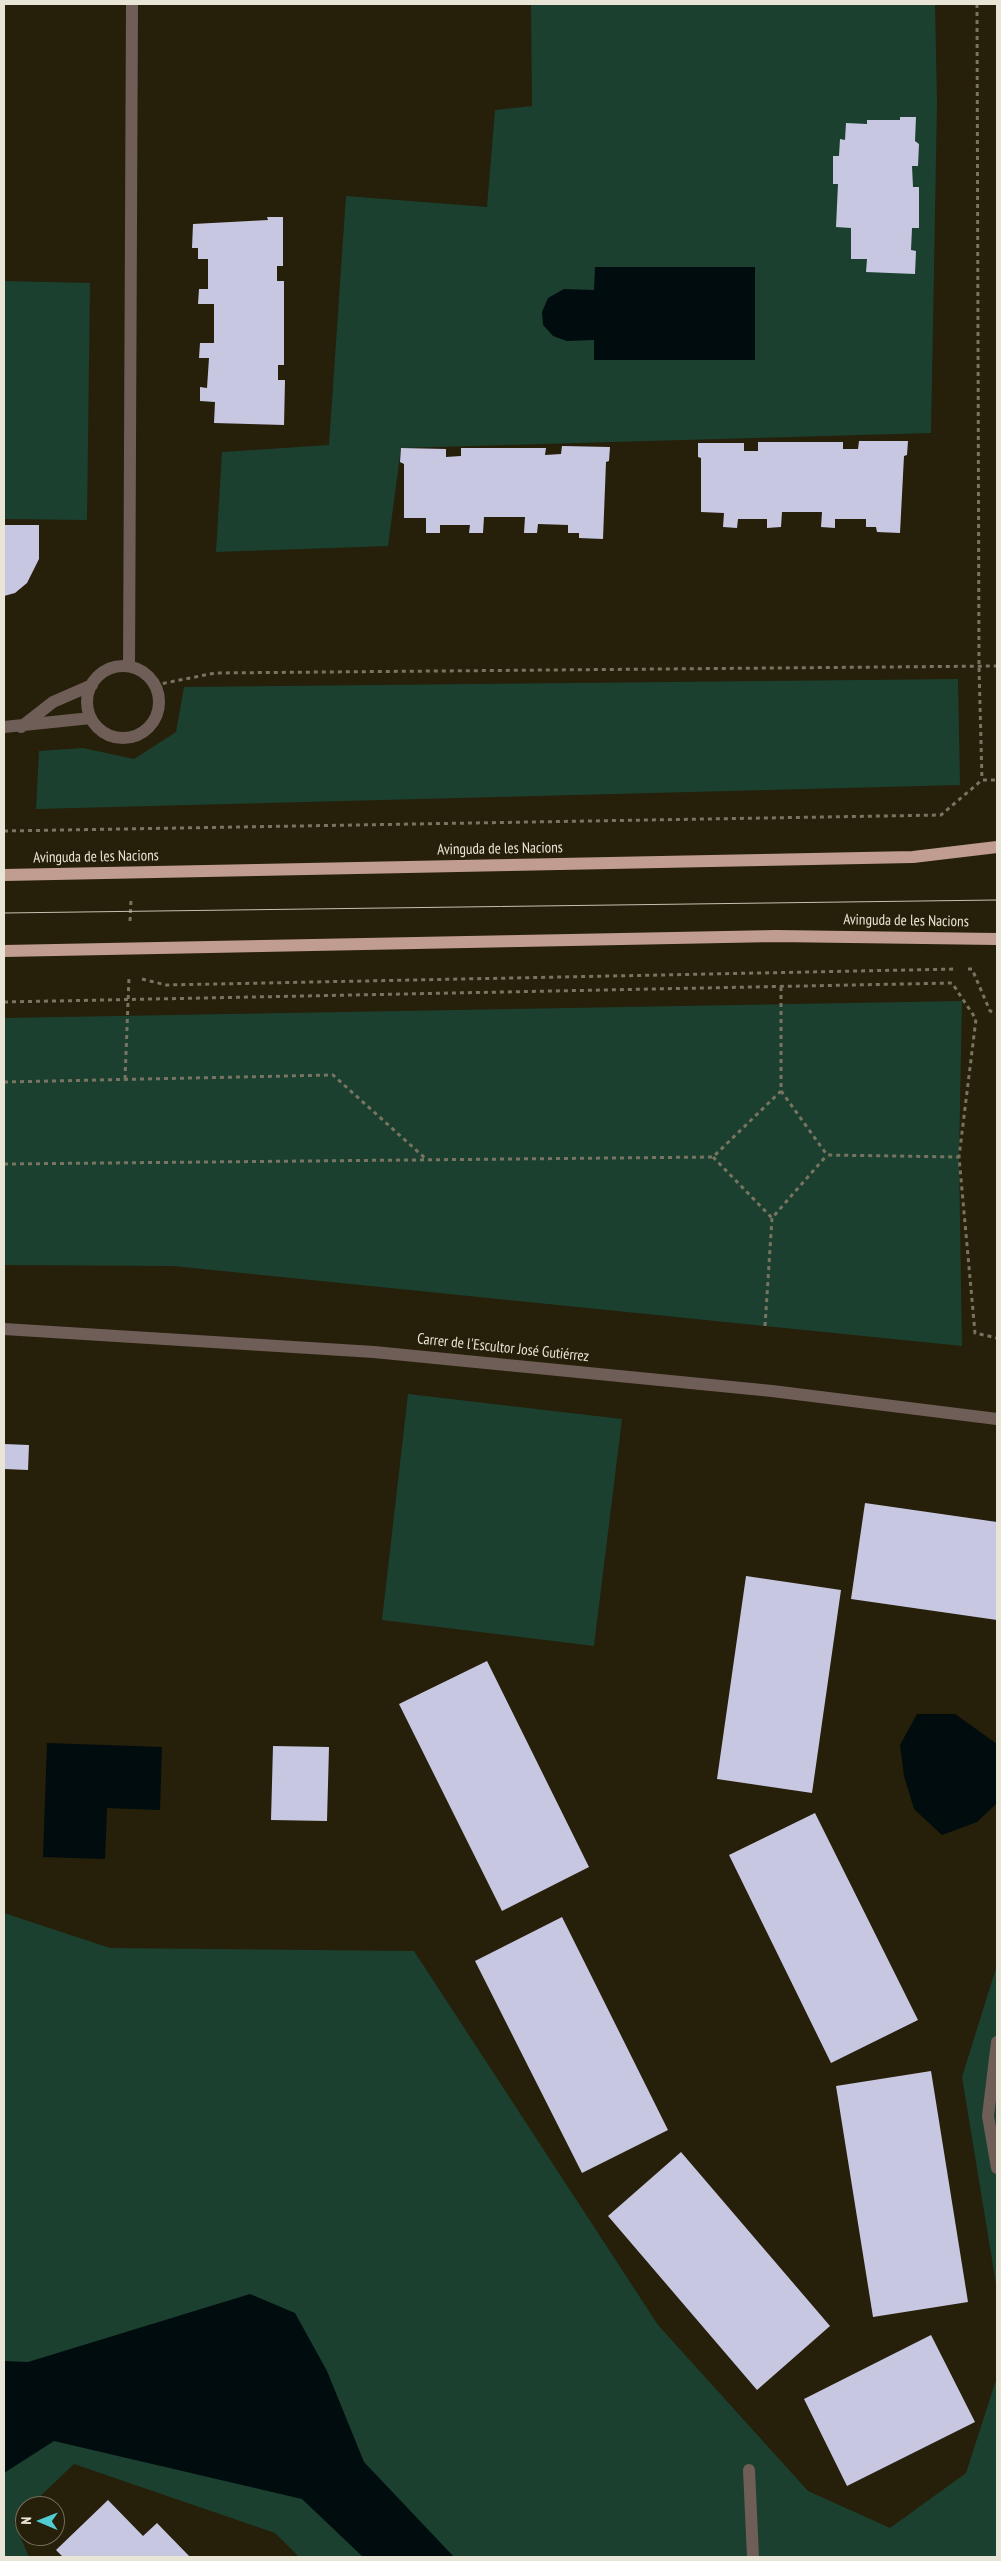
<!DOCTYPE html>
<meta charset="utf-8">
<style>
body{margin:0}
#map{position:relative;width:1001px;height:2561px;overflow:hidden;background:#261f09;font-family:"PT Sans Narrow",sans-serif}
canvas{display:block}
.frame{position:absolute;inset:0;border:5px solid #e8e4d6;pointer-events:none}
.north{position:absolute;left:15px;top:2496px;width:50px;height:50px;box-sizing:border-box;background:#261f09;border:1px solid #746e5b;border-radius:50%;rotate:271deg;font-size:14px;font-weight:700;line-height:20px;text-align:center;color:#e8e4d6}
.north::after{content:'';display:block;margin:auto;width:18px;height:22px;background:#51ccd3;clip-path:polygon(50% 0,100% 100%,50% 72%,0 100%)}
</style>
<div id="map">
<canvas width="1001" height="2561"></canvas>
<div class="frame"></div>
<div class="north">N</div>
</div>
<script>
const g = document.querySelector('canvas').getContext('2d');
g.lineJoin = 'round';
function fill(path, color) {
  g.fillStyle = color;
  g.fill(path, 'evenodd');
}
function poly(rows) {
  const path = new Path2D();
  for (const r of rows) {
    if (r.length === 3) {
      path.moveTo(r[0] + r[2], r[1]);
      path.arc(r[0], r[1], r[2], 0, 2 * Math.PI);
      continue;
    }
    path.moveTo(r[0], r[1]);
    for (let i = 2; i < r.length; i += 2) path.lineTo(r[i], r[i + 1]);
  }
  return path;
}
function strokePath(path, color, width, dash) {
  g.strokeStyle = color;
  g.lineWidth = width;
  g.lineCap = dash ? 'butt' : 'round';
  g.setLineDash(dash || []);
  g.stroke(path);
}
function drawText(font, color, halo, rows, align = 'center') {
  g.font = font + ' "PT Sans Narrow",sans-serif';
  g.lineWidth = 5;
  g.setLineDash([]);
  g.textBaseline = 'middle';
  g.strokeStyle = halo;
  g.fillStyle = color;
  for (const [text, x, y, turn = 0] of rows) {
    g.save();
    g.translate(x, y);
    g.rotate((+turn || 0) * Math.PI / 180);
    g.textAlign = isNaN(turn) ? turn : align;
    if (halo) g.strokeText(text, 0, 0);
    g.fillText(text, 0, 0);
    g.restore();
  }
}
fill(poly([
 [531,4,935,4,937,103,931,433,401,448,388,546,216,552,222,452,329,445,346,196,487,207,495,110,532,106],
 [4,281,90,283,87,520,4,519],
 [958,679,960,785,36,809,39,751,83,748,134,759,176,732,184,687],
 [962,1001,959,1157,962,1346,173,1266,4,1265,4,1018],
 [408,1394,622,1419,594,1646,382,1620],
 [4,1913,110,1948,414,1951,658,2325,808,2491,890,2528,966,2473,997,2377,997,2557,299,2557,275,2533,74,2464,30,2506,25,2506,25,2511,14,2522,29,2557,4,2557],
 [997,1965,997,2290,962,2077]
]), '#1b402f');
fill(poly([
 [595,267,755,267,755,360,594,360,594,340,567,341,553,336,543,325,542,312,548,298,564,289,594,290],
 [917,1714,955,1714,997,1744,997,1803,977,1822,942,1835,914,1809,904,1776,900,1745],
 [47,1743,162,1747,160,1810,107,1808,105,1859,43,1857],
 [250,2294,295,2313,327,2371,364,2462,454,2557,363,2557,302,2499,54,2441,4,2473,4,2361,28,2362]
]), '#000c0e');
fill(poly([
 [900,117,916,117,915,141,919,144,918,166,912,166,913,187,919,187,919,228,912,228,911,250,916,251,915,274,866,272,867,259,851,259,851,228,836,227,838,184,833,184,833,156,839,156,840,139,845,140,846,123,867,124,867,120,900,120],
 [267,217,283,217,283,266,277,266,277,281,284,281,284,365,278,365,278,380,285,380,284,425,214,423,215,402,200,401,200,387,207,388,209,358,199,358,200,343,214,343,214,304,198,304,199,289,208,289,208,259,198,259,198,248,192,248,193,224,268,220],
 [859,441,908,441,907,455,904,456,900,533,877,532,876,527,866,527,866,519,835,519,835,528,821,527,822,512,782,512,781,527,767,528,767,519,738,519,737,528,723,527,724,513,701,512,701,458,698,457,698,443,744,443,744,451,758,451,758,442,843,442,843,449,858,449],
 [562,446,610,447,609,461,606,462,603,539,579,538,579,533,568,533,568,525,538,524,537,533,524,533,525,517,484,517,483,533,469,533,470,525,440,525,440,533,426,533,426,518,404,518,404,464,400,462,401,448,446,449,446,457,461,456,461,448,546,448,545,455,561,454],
 [4,525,39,525,39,559,27,583,15,593,4,596],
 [4,1444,29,1445,28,1470,4,1469],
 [865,1503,997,1522,997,1620,851,1599],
 [746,1576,841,1590,812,1793,717,1779],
 [487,1661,589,1867,502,1911,399,1704],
 [273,1746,329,1747,327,1821,271,1820],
 [815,1813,918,2020,831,2063,729,1855],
 [562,1917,668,2130,582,2173,475,1961],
 [931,2071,968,2302,873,2317,836,2086],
 [681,2152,830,2326,757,2390,608,2216],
 [931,2335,975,2422,847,2486,804,2399],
 [108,2500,143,2536,157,2523,190,2557,63,2557,56,2550]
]), '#c8c7e2');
strokePath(poly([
 [977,4,979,667,982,780],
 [155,685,215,673,997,666],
 [4,831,941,815,982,780,997,780],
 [130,921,131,900],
 [968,969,972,969,990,1011,997,1013],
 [142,979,166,985,957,969],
 [781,987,781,1091,827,1155,959,1157],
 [4,1002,952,983,976,1019,959,1157,975,1333,997,1338],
 [125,1079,129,977],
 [4,1082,333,1075,426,1159],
 [713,1157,772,1218],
 [4,1164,713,1157,781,1091],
 [765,1326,772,1218,827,1155]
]), '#797461', 3, [4, 4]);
strokePath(poly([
 [129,666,132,4],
 [123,702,36],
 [4,727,91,718],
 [21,727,53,702,92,685],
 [4,1329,374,1352,772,1391,997,1419],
 [997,2042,988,2116,997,2168],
 [749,2470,753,2557]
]), '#6f5e58', 12);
strokePath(poly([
 [4,875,913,857,997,847],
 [4,951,776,936,997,939]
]), '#c09d90', 12);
strokePath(poly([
 [4,913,997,900]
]), '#c6c1b2', 1);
drawText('15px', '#e8e4d6', '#261f09', [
 ["Avinguda de les Nacions",500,849,-1],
 ["Avinguda de les Nacions",96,857,-1],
 ["Avinguda de les Nacions",906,921,1],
 ["Carrer de l'Escultor José Gutiérrez",503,1348,6]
]);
</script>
